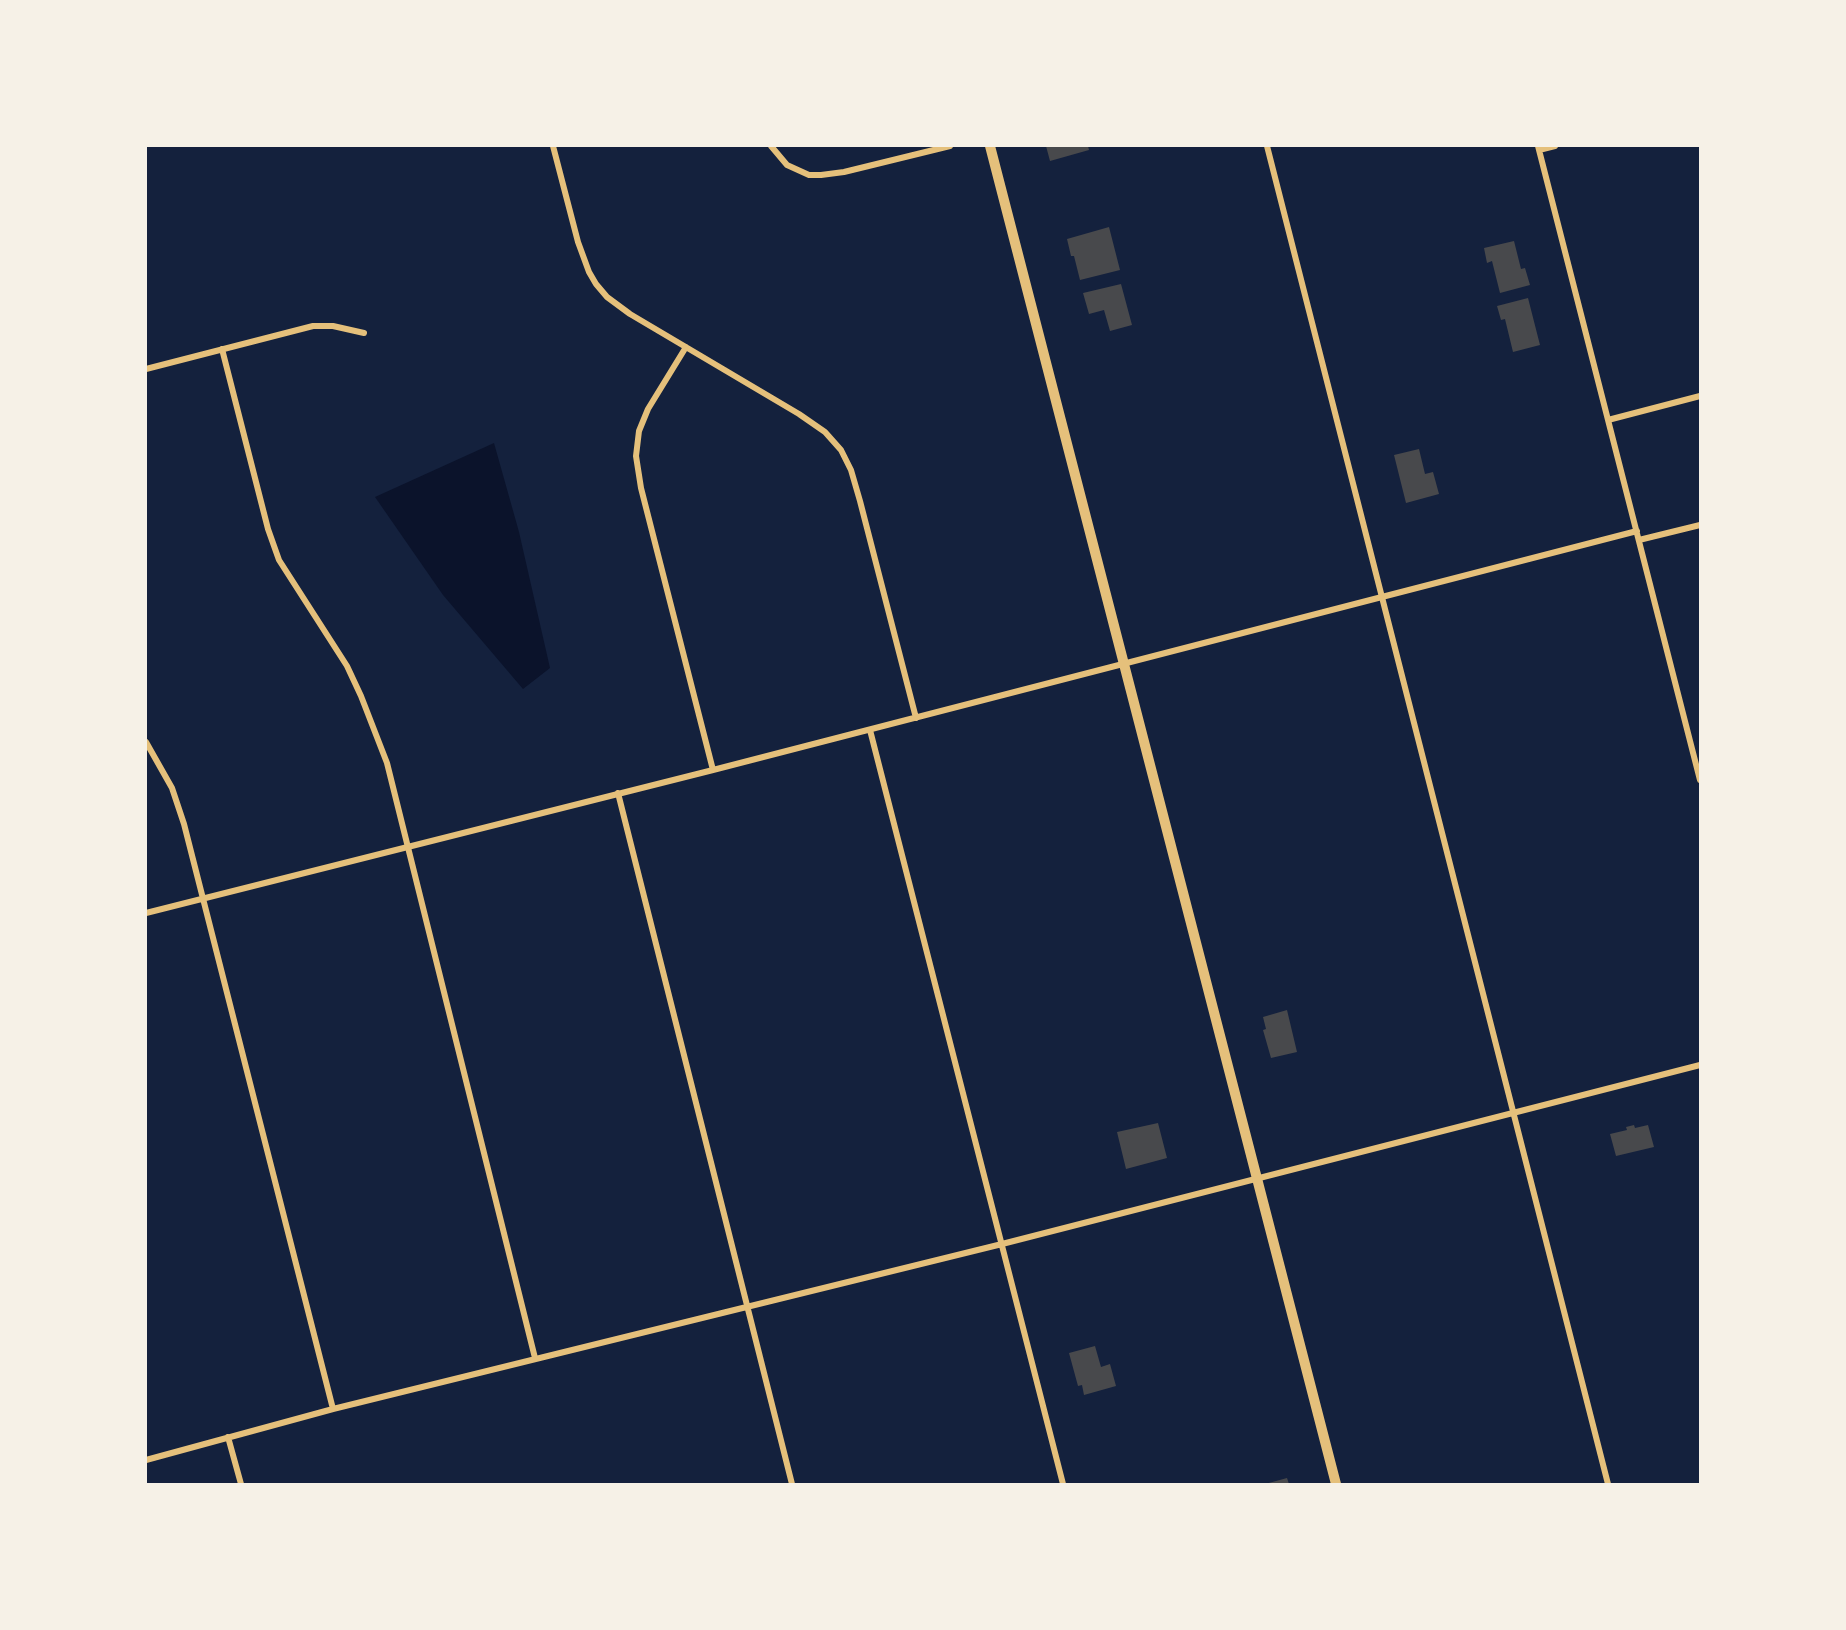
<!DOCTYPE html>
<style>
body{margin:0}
#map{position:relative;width:1846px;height:1630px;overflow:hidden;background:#14213d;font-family:Literata,serif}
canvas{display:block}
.frame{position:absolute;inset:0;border:147px solid #f6f1e7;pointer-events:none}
</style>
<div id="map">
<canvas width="1846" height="1630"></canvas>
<div class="frame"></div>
</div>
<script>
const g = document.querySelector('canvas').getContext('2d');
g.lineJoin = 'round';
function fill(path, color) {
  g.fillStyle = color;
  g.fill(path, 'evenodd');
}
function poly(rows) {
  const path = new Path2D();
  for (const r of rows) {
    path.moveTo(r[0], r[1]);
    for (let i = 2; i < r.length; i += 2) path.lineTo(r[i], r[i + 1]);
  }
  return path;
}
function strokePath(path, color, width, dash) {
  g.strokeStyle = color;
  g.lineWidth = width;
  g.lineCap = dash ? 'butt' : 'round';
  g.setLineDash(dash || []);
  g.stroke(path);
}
fill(poly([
 [494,443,519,532,550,668,523,689,443,595,375,497]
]), '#0b132b');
fill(poly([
 [1046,146,1088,146,1089,150,1050,161],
 [1109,227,1120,270,1080,280,1074,256,1071,256,1067,239],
 [1514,241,1521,269,1525,268,1530,285,1500,293,1492,261,1487,263,1484,248],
 [1121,284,1132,325,1110,331,1104,310,1089,314,1083,293],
 [1528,298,1540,345,1513,352,1505,319,1501,320,1497,306],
 [1419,449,1425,474,1433,472,1439,494,1406,503,1394,455],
 [1287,1010,1297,1052,1271,1058,1263,1030,1266,1029,1263,1017],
 [1158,1123,1167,1158,1126,1169,1117,1132],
 [1634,1125,1635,1128,1648,1125,1654,1147,1616,1156,1610,1134,1627,1130,1626,1127],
 [1095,1346,1101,1367,1110,1364,1116,1386,1084,1395,1082,1385,1078,1386,1069,1353],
 [1287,1478,1289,1484,1265,1484]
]), '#48494c');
strokePath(poly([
 [553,146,578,242,589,272,596,284,607,297,630,314,799,414,825,432,841,450,851,470,860,501,916,718],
 [771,146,787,165,809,175,821,175,844,172,950,146],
 [1267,146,1608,1484],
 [1538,146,1700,780],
 [1539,150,1555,146],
 [686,347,648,409,639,431,636,456,641,488,713,770],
 [222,349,268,529,279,560,347,666,361,696,387,763,535,1358],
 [146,369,313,326,333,326,364,333],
 [1608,420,1700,396],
 [1639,540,1700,525],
 [870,730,1063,1484],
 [146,742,172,788,184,824,333,1409],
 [618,793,792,1484],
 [146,913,713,770,1637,531],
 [228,1437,241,1484],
 [146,1460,333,1409,1002,1244,1700,1065]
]), '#e5c07b', 6);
strokePath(poly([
 [990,146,1336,1484]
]), '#e5c07b', 10);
</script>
